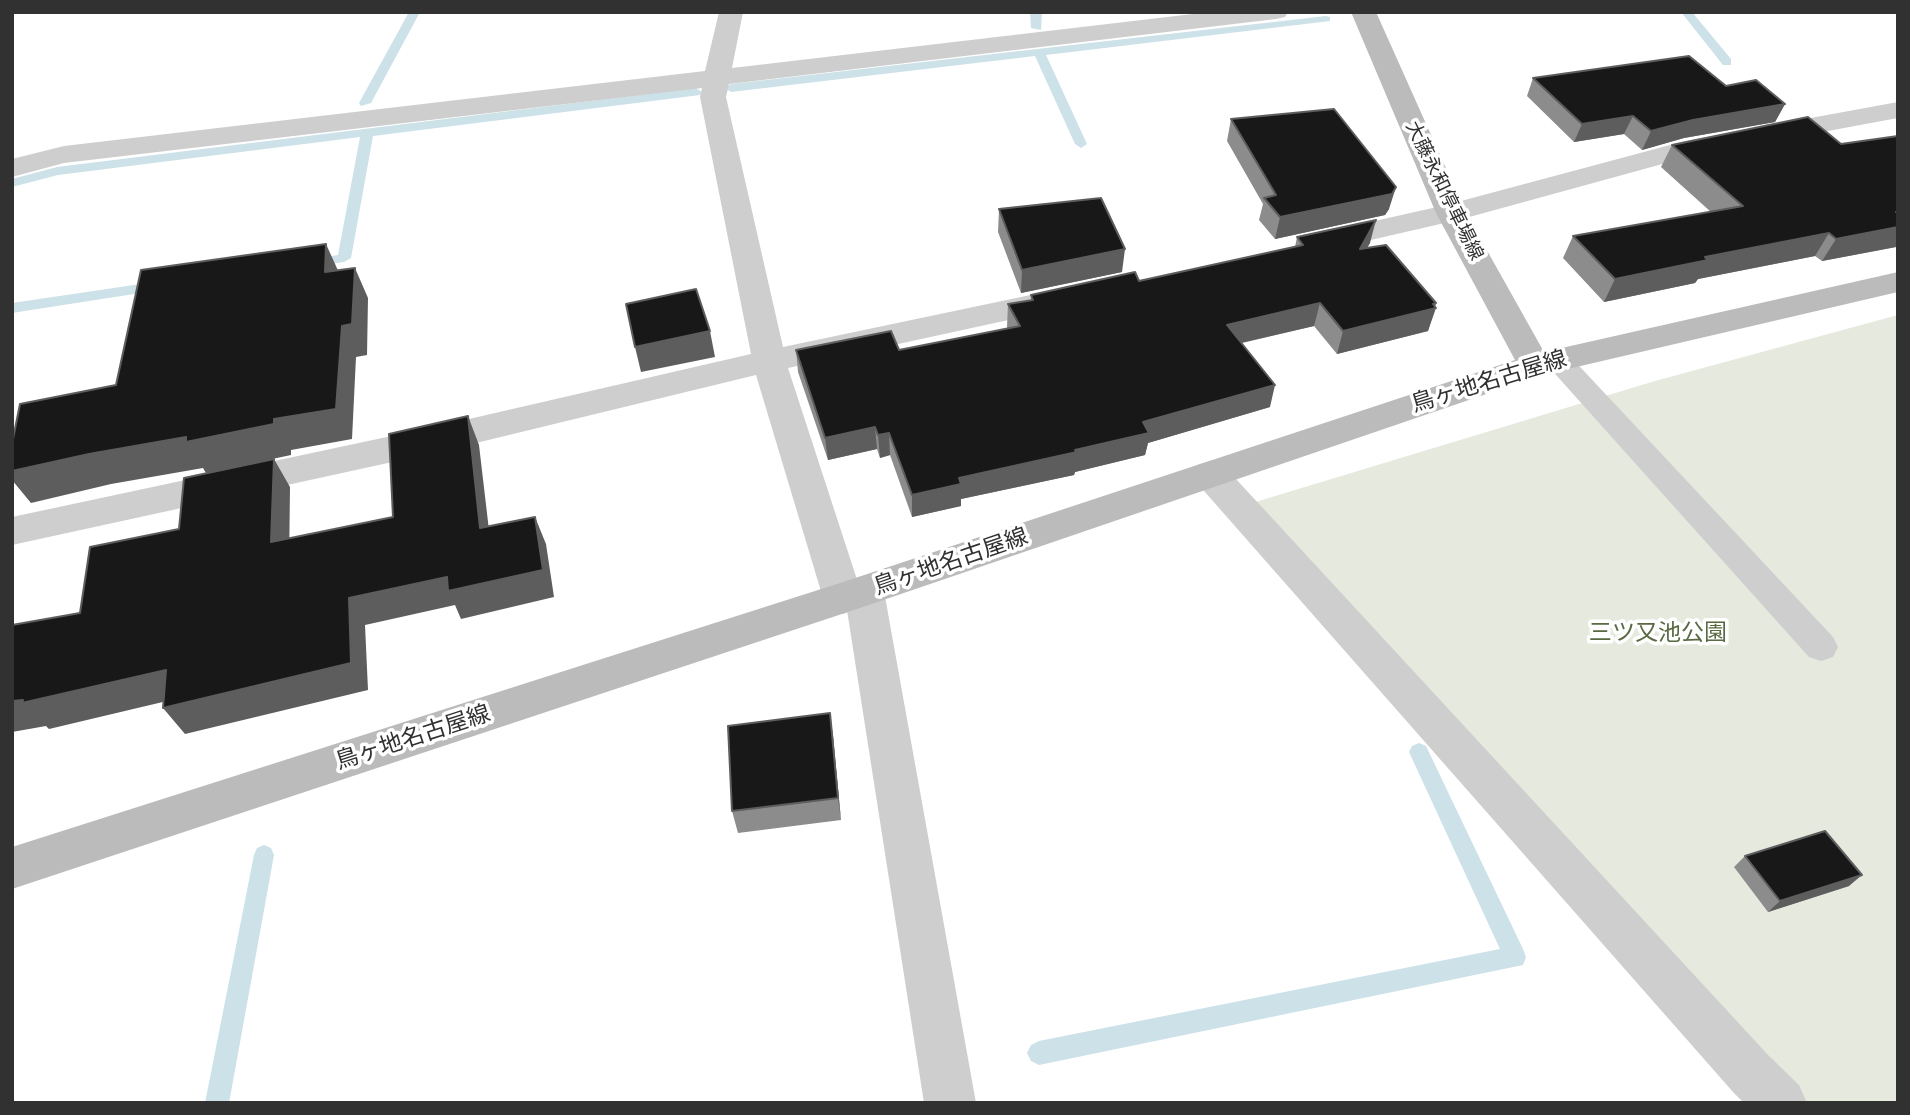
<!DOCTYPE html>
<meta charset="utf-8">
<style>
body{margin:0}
#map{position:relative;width:1910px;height:1115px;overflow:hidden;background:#fff;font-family:"Noto Sans",sans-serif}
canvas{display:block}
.frame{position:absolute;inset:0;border:14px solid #313131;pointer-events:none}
</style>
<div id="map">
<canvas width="1910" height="1115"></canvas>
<div class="frame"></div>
</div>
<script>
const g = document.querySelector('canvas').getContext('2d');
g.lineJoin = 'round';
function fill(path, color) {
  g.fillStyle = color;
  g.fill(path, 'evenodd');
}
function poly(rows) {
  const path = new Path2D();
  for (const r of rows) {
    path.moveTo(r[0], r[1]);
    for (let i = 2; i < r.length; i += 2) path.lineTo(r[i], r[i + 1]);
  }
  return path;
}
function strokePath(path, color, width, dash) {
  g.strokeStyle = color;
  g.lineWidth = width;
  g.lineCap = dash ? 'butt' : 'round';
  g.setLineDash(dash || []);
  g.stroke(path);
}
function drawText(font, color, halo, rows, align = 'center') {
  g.font = font + ' "Noto Sans","Noto Sans JP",sans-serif';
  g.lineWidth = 7;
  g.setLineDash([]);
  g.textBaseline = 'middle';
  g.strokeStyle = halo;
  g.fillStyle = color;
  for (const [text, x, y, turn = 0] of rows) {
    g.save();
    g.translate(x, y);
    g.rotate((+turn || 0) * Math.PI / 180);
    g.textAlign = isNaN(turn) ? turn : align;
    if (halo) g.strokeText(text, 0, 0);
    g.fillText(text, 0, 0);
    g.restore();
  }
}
fill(poly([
 [1898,315,1898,1103,1755,1103,1229,510,1655,381]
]), '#e5e9de');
fill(poly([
 [409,12,420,12,371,103,361,106,359,103,409,12],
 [1030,12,1042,12,1041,30,1031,28,1030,12],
 [1681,12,1692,12,1731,59,1731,65,1723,65,1681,12],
 [1326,16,1330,17,1330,21,1046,55,1087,144,1081,148,1075,144,1035,56,731,92,725,88,731,84,1326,16],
 [696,88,702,92,700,95,373,136,351,258,344,262,310,267,303,263,305,260,338,255,360,137,58,175,12,187,12,179,57,167,696,88],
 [161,281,168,286,166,289,12,313,12,303,161,281],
 [1419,743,1426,746,1523,949,1526,957,1523,965,1039,1065,1031,1061,1027,1053,1031,1045,1039,1041,1500,949,1409,752,1412,746,1419,743],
 [264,845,271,848,274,855,229,1103,205,1103,254,855,257,848,264,845]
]), '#cce1e8');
fill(poly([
 [1558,351,1568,354,1833,637,1838,647,1833,657,1821,661,1809,657,1548,366,1544,360,1548,354,1558,351]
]), '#cecece');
fill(poly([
 [719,12,743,12,732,68,1210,12,1288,12,1285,17,1276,19,729,84,726,97,783,347,1059,289,1070,292,1075,299,1070,306,1059,309,788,368,863,598,857,609,843,614,829,609,823,598,756,375,443,451,12,545,12,517,443,425,751,354,700,97,702,88,64,163,12,177,12,159,64,146,705,71,719,12],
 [1898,102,1898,118,1688,157,1462,219,1323,251,1312,249,1308,242,1312,235,1446,205,1685,141,1898,102],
 [1210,461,1223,465,1769,1056,1799,1085,1807,1103,1744,1103,1733,1092,1197,483,1192,474,1197,465,1210,461]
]), '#cecece');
fill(poly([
 [864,576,878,580,884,591,976,1103,924,1103,844,591,850,580,864,576]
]), '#cecece');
fill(poly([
 [1351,12,1376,12,1466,213,1544,352,1898,272,1898,292,1542,375,857,609,12,889,12,847,837,584,1515,360,1436,213,1351,12]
]), '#bbb');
fill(poly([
 [1533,78,1726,86,1785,104,1775,122,1684,138,1642,150,1624,134,1574,142,1527,96],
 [1231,119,1389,209,1385,215,1275,239,1259,220,1263,204,1227,141],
 [1841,144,1896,247,1822,261,1815,256,1698,279,1695,283,1604,302,1563,258,1573,236,1711,212,1661,167,1672,145],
 [999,209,1122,272,1021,293,998,232],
 [1297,237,1370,243,1367,248,1436,303,1428,331,1337,354,1314,326,1242,343,1270,407,1148,443,1145,455,1075,472,1074,475,961,499,961,506,912,517,890,455,880,458,877,449,828,460,798,372,796,350,899,350,1008,329,1007,327,1008,304,1031,300,1031,295,1139,281,1295,247],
 [833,736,841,820,738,833,732,811],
 [1745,856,1849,886,1768,912,1734,867]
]), '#8c8c8c');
fill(poly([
 [1785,104,1775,122,1684,138,1642,150,1651,131,1693,120],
 [1633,116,1624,134,1574,142,1582,124],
 [1396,187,1389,209,1385,215,1275,239,1280,217],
 [1896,212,1898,212,1898,244,1896,247,1822,261,1836,239],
 [1376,220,1370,243,1353,271,1360,249],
 [1829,233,1815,256,1698,279,1695,283,1604,302,1615,279,1705,257],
 [326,244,340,275,325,272],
 [1125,249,1122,272,1021,293,1022,270],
 [355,268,368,298,367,355,356,357,352,439,291,450,291,455,206,473,203,468,111,484,31,503,12,480,12,471,89,454,274,419,342,326],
 [1320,303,1314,326,1223,347,1227,325],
 [1436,303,1434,309,1436,308,1428,331,1337,354,1343,331],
 [710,331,715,357,641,372,635,347],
 [1275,385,1270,407,1148,443,1145,455,1075,472,1074,475,961,499,961,506,912,517,912,495,959,478,1075,450,1143,422],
 [468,416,479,445,492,556,480,528],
 [875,427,877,449,828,460,825,438],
 [889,433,890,455,880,458,878,435],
 [274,459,290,487,289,570,271,542],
 [535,517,546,544,554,597,461,619,455,605,365,625,368,690,185,734,163,708,349,598],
 [166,670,188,696,49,729,46,726,12,732,12,701],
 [830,713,833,736,841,820,838,798],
 [1862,875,1849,886,1768,912,1780,901]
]), '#5d5d5d');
const building = poly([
 [1689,56,1726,86,1756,80,1785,104,1693,120,1651,131,1633,116,1582,124,1533,78,1689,56],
 [1334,109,1396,187,1392,194,1280,217,1264,198,1276,195,1231,119,1334,109],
 [1808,117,1841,144,1898,136,1898,212,1896,212,1898,213,1898,227,1836,239,1829,233,1705,257,1708,260,1615,279,1573,236,1743,206,1672,145,1808,117],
 [1101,198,1125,249,1022,270,999,209,1101,198],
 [1376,220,1360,249,1386,245,1436,303,1433,304,1436,308,1343,331,1320,303,1227,325,1275,385,1143,422,1149,433,1075,450,1077,452,959,478,961,484,912,495,889,433,878,435,875,427,825,438,796,350,891,331,899,350,1020,326,1008,304,1033,300,1031,295,1135,272,1139,281,1303,245,1297,237,1376,220],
 [326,244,325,272,355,268,352,324,342,326,336,409,274,419,274,424,186,442,186,437,89,454,12,471,12,444,20,404,116,385,141,270,326,244],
 [696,289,710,331,635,347,626,304,696,289],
 [468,416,480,528,535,517,543,570,448,591,447,577,349,598,351,663,163,708,166,670,22,703,23,700,12,701,12,625,80,613,90,547,179,529,184,478,274,459,271,542,393,517,389,434,468,416],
 [830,713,838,798,732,811,728,726,830,713],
 [1825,831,1862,875,1780,901,1745,856,1825,831]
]);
fill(building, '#181818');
strokePath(building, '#5d5d5d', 2);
drawText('19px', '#313131', '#fff', [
 ["大藤永和停車場線",1444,191,64]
]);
drawText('23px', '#313131', '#fff', [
 ["鳥ヶ地名古屋線",1489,382,-17],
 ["鳥ヶ地名古屋線",951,562,-19],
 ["鳥ヶ地名古屋線",413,738,-18]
]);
drawText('23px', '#596942', '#fff', [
 ["三ツ又池公園",1658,633]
]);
</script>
